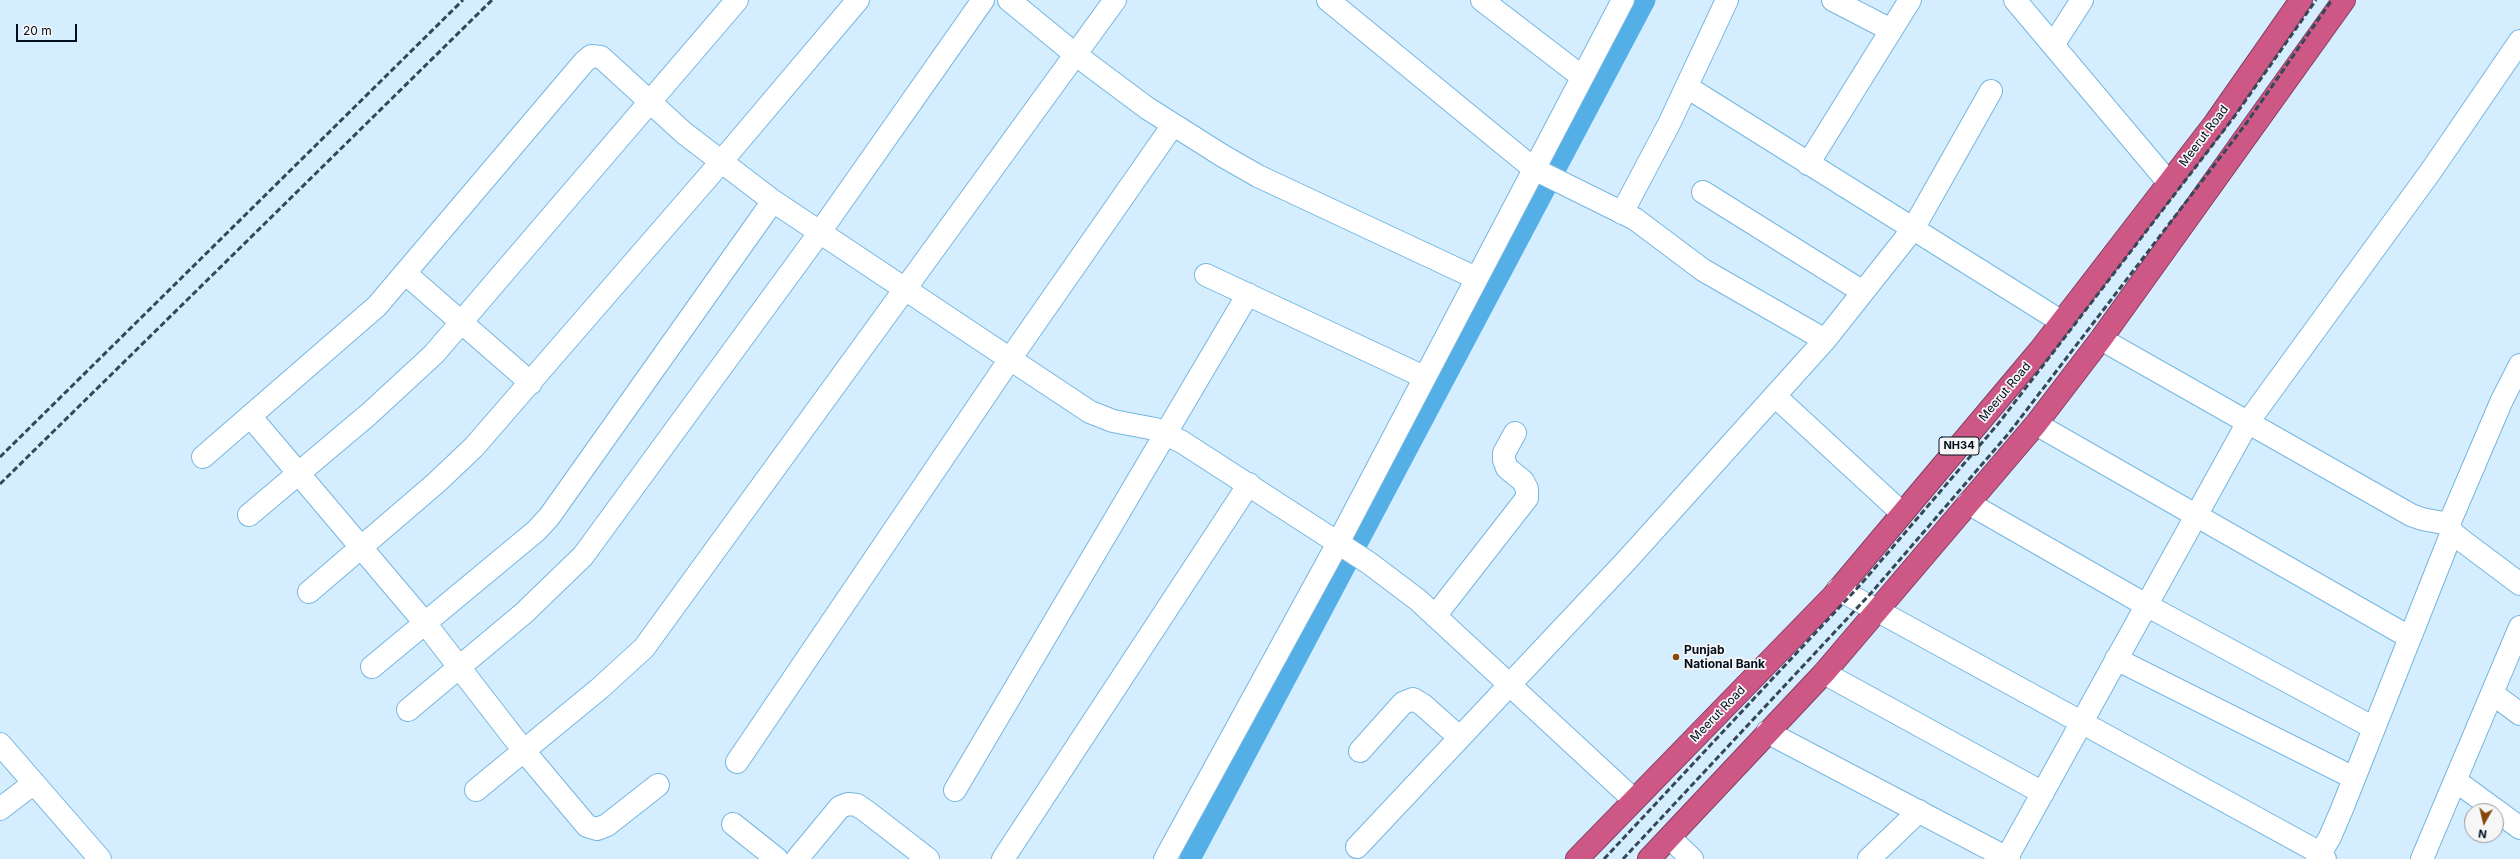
<!DOCTYPE html>
<style>
body{margin:0}
#map{position:relative;width:2520px;height:859px;overflow:hidden;background:#d4edff;font-family:Inter,sans-serif}
canvas{display:block}
.north{position:absolute;left:2464px;top:803px;width:40px;height:40px;box-sizing:border-box;background:#f6f6f6;border:1px solid #94999f;border-radius:50%;rotate:188deg;font-size:11px;font-weight:700;line-height:16px;text-align:center;color:#000e1d}
.north::after{content:'';display:block;margin:auto;width:14px;height:18px;background:#854707;clip-path:polygon(50% 0,100% 100%,50% 72%,0 100%)}
.scale{position:absolute;left:16px;top:24px;width:61px;height:18px;box-sizing:border-box;border:2px solid #000e1d;border-top:0;padding-left:5px;font-size:12px;line-height:14px;white-space:nowrap;color:#000e1d;-webkit-text-stroke:3px #f6f6f6;paint-order:stroke}
</style>
<div id="map">
<canvas width="2520" height="859"></canvas>
<div class="north">N</div>
<div class="scale">20 m</div>
</div>
<script>
const g = document.querySelector('canvas').getContext('2d');
g.lineJoin = 'round';
function poly(rows) {
  const path = new Path2D();
  for (const r of rows) {
    path.moveTo(r[0], r[1]);
    for (let i = 2; i < r.length; i += 2) path.lineTo(r[i], r[i + 1]);
  }
  return path;
}
function strokePath(path, color, width, dash) {
  g.strokeStyle = color;
  g.lineWidth = width;
  g.lineCap = dash ? 'butt' : 'round';
  g.setLineDash(dash || []);
  g.stroke(path);
}
function drawText(font, color, halo, rows, align = 'center') {
  g.font = font + ' Inter,sans-serif';
  g.lineWidth = 3.5;
  g.setLineDash([]);
  g.textBaseline = 'middle';
  g.strokeStyle = halo;
  g.fillStyle = color;
  for (const [text, x, y, turn = 0] of rows) {
    g.save();
    g.translate(x, y);
    g.rotate((+turn || 0) * Math.PI / 180);
    g.textAlign = isNaN(turn) ? turn : align;
    if (halo) g.strokeText(text, 0, 0);
    g.fillText(text, 0, 0);
    g.restore();
  }
}
strokePath(poly([
 [1190,859,1645,0]
]), '#54afe6', 21);
const minor = poly([
 [1009,0,1076,55,1147,108,1223,156,1258,176,1476,278],
 [1328,0,1534,169,1635,219,1703,270,1825,340],
 [1482,0,1581,76],
 [1833,0,1891,30],
 [2015,0,2169,183],
 [2053,45,2082,0],
 [1687,87,2062,322],
 [1808,164,1910,0],
 [1703,192,1863,292],
 [1622,213,1669,124,1727,0],
 [406,274,531,383],
 [1206,275,1424,377],
 [2101,339,2411,515,2422,519,2449,524],
 [2520,365,2502,400,2449,524,2452,532,2460,539,2520,584],
 [1775,396,1902,513],
 [250,416,425,623,524,751,587,826,597,829,607,825,658,785],
 [2036,424,2409,637],
 [203,457,377,306,584,62,591,56,601,57,684,133,773,201,1010,359,1090,412,1113,421,1155,429,1182,442,1369,563,1418,600,1634,800],
 [1968,503,2146,605,2374,728],
 [249,515,369,414,434,354,737,0],
 [1838,589,2320,853,2325,859],
 [309,592,436,483,474,447,721,162,858,0],
 [1435,616,1527,498,1527,489,1523,481,1507,468,1504,460,1504,453,1515,433],
 [2116,659,2354,778],
 [372,667,536,531,549,517,773,201],
 [1824,673,2043,793],
 [2493,694,2520,714],
 [408,710,524,613,583,556,820,232,983,0],
 [1767,732,2009,859],
 [0,744,100,859],
 [1360,751,1403,703,1413,699,1423,705,1459,737],
 [737,762,1010,359,1173,125],
 [2456,781,2520,828],
 [476,790,599,689,644,648,1115,0],
 [955,790,1248,294],
 [0,809,34,783],
 [733,824,777,859],
 [1670,838,1692,859],
 [1357,847,1627,560,1825,340,1913,229,1991,91],
 [797,859,840,807,848,804,857,805,866,811,928,859],
 [1003,859,1249,484],
 [1165,859,1338,543,1623,0],
 [1869,859,1919,811],
 [2006,859,2248,422,2431,171,2520,41],
 [2317,859,2330,837,2342,809,2452,532],
 [2422,859,2520,627]
]);
const highway = poly([
 [1577,859,1833,596,2040,350,2215,123,2301,0],
 [1649,859,1824,673,2036,424,2101,339,2344,0]
]);
strokePath(minor, '#76b6e0', 24);
strokePath(highway, '#853e61', 24);
strokePath(minor, '#fff', 22);
strokePath(highway, '#cd5886', 22);
strokePath(poly([
 [0,457,463,0],
 [0,484,492,0],
 [1604,859,1862,583,1998,424,2234,117,2316,0],
 [1623,859,1872,592,2009,433,2245,125,2332,0]
]), '#364756', 3, [6, 3]);
for (const [x, y, r, color] of [
 [1676,657,4,"#854707"]
]) {
  const dot = new Path2D();
  dot.arc(x, y, r, 0, 2 * Math.PI);
  g.fillStyle = color;
  g.fill(dot);
  strokePath(dot, '#f6f6f6', 1.5);
}
for (const [x, y, w] of [
 [1959,446,40]
]) {
  const box = new Path2D();
  box.roundRect(x - w / 2, y - 9, w, 18, 3);
  g.fillStyle = '#f6f6f6';
  g.fill(box);
  strokePath(box, '#000e1d', 1);
}
drawText('bold 11px', '#000e1d', null, [
 ["NH34",1959,446]
]);
drawText('12px', '#000e1d', '#f6f6f6', [
 ["Meerut Road",2204,136,-53],
 ["Meerut Road",2005,392,-50],
 ["Meerut Road",1718,714,-46]
]);
drawText('bold 12px', '#000e1d', '#f6f6f6', [
 ["Punjab",1684,650],
 ["National Bank",1684,664]
], 'left');
</script>
